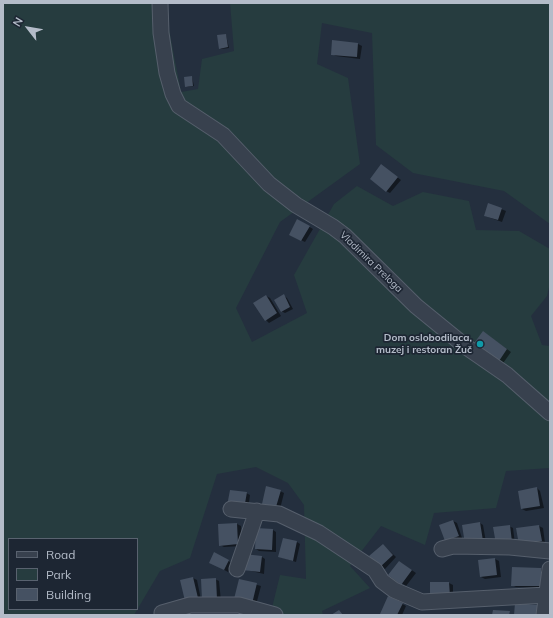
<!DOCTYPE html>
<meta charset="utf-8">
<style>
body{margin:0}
#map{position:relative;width:553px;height:618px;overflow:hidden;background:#242f3e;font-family:Mulish,sans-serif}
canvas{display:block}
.frame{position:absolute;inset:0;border:4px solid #b4bcc9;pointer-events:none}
.legend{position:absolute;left:8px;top:538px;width:130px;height:72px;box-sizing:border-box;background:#1d2633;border:1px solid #59626f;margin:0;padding:5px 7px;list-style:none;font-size:12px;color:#b4bcc9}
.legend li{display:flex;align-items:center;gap:8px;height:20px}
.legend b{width:20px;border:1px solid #59626f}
.north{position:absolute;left:8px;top:8px;width:40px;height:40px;-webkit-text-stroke:3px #1d2633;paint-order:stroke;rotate:301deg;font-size:11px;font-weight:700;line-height:16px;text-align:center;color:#b4bcc9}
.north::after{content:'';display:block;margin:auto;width:14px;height:18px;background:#b4bcc9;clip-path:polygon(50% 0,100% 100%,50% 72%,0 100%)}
</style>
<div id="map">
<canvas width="553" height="618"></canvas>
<div class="frame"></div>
<ul class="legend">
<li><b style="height:5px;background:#38414e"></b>Road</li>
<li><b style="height:11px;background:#263c3f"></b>Park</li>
<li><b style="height:11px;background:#455162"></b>Building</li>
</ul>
<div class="north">N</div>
</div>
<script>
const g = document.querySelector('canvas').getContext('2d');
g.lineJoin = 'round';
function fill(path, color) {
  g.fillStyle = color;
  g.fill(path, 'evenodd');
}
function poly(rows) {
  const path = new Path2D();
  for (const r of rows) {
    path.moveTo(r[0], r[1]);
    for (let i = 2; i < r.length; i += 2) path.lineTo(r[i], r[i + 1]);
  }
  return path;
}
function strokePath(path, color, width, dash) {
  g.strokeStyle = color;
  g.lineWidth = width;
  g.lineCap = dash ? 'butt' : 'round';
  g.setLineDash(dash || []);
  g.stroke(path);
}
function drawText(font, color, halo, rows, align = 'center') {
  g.font = font + ' Mulish,sans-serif';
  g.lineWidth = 3.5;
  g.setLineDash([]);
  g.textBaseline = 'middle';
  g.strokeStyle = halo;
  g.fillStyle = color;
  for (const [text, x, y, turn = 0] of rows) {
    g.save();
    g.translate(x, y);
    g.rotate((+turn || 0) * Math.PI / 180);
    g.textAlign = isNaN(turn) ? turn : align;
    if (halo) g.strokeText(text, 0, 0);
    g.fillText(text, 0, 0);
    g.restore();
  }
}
fill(poly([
 [3,3,164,3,181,92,198,89,202,59,234,51,230,3,550,3,550,224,504,191,413,173,376,145,372,33,322,23,317,64,348,78,360,164,280,222,236,308,252,342,307,313,294,275,334,204,357,186,393,206,423,192,469,201,476,230,519,231,550,249,550,283,547,296,531,316,542,345,550,346,550,468,506,471,496,508,434,513,425,545,381,526,350,566,370,588,322,611,323,615,272,615,271,612,280,575,306,579,304,505,288,483,256,467,217,474,190,558,160,571,134,615,3,615],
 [9,539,137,539,137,609,9,609]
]), '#263c3f');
fill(poly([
 [226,35,229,48,221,49,220,48],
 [358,44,362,46,360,59,336,56,332,54],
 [192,77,194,86,188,87,186,86],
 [385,168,401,180,390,193,386,191],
 [489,204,506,211,502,222,485,216],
 [298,220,313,229,305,242,290,235],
 [266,296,270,298,281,316,269,323,266,320],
 [284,296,287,298,293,309,285,313,281,311],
 [486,334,511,352,501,366],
 [537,488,540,491,544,508,526,511,522,509],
 [280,491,284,493,280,509,263,503],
 [246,493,250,495,248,510,232,508],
 [453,521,457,523,462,538,450,542],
 [480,523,483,525,486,542,470,545],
 [237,524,241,526,242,546,224,547,220,545],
 [509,526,513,528,515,544,500,546],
 [539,526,543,528,545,543,523,546],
 [273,530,276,532,276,552,259,551,256,549],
 [297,542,300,544,296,562,280,557],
 [383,545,396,557,385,569,381,567],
 [215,554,232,563,228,572,210,562],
 [262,557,265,559,264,574,243,569],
 [495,559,499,561,501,577,485,579,481,577],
 [400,562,416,573,406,586,390,575],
 [513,568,541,569,545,571,544,588,516,587,512,585],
 [193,578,197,580,201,600,190,603],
 [215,579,219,581,221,601,207,602],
 [240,580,261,586,256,605,239,601],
 [431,583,449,583,453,585,453,598],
 [389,597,406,606,402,615,381,614]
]), '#0007');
fill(poly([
 [226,34,228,47,219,49,217,35],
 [332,40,358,43,357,57,331,55],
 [192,76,193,86,185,87,184,77],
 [381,164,398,177,386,192,370,179],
 [488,203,502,208,498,220,484,216],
 [297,219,310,226,301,241,289,235],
 [284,294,290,307,281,312,274,300],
 [266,295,277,313,265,321,253,303],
 [483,331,507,349,497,364,472,346],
 [266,486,281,490,276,507,262,504],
 [537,487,540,506,521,509,518,491],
 [230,490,247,492,244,509,227,506],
 [453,520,459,536,445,541,439,525],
 [480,522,483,541,465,544,462,525],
 [237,523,238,544,219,546,218,524],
 [510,525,512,542,496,544,493,527],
 [539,525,542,541,519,545,516,528],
 [256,528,273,529,272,550,255,549],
 [283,538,297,541,293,561,278,557],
 [383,544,393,555,380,567,369,556],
 [214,552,229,560,224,570,209,563],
 [244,554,262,556,260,572,242,570],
 [495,558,497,575,480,577,478,560],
 [399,561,412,570,401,585,388,575],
 [512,567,541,568,541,586,511,586],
 [193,577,198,598,185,601,180,580],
 [216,578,217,599,202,600,201,579],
 [239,579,257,583,252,604,234,599],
 [430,582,449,582,450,596,430,597],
 [388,596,403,603,397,615,380,614],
 [515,603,538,605,537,615,514,615],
 [339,610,343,615,331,615],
 [493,610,510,611,509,615,492,615]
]), '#455162');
const minor = poly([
 [160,3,161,33,167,73,173,94,179,106,223,135,269,184,296,205,333,227,345,236,416,306,465,346,507,375,550,413],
 [231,509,279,514,319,533,375,570,382,581,394,590,422,602,546,595],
 [442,549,453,546,510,547,550,551],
 [237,569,257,511],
 [162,613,190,605,239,605,275,615],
 [544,615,550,569]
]);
strokePath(minor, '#565f6c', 17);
strokePath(minor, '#38414e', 15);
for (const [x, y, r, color] of [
 [480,344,4,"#0f9aa8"]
]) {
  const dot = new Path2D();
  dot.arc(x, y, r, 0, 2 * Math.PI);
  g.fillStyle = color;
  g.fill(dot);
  strokePath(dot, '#1d2633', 1.5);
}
drawText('10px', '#b4bcc9', '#1d2633', [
 ["Vladimira Preloga",371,262,44]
]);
drawText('bold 10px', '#b4bcc9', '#1d2633', [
 ["Dom oslobodilaca,",472,338],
 ["muzej i restoran Žuč",472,350]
], 'right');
</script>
